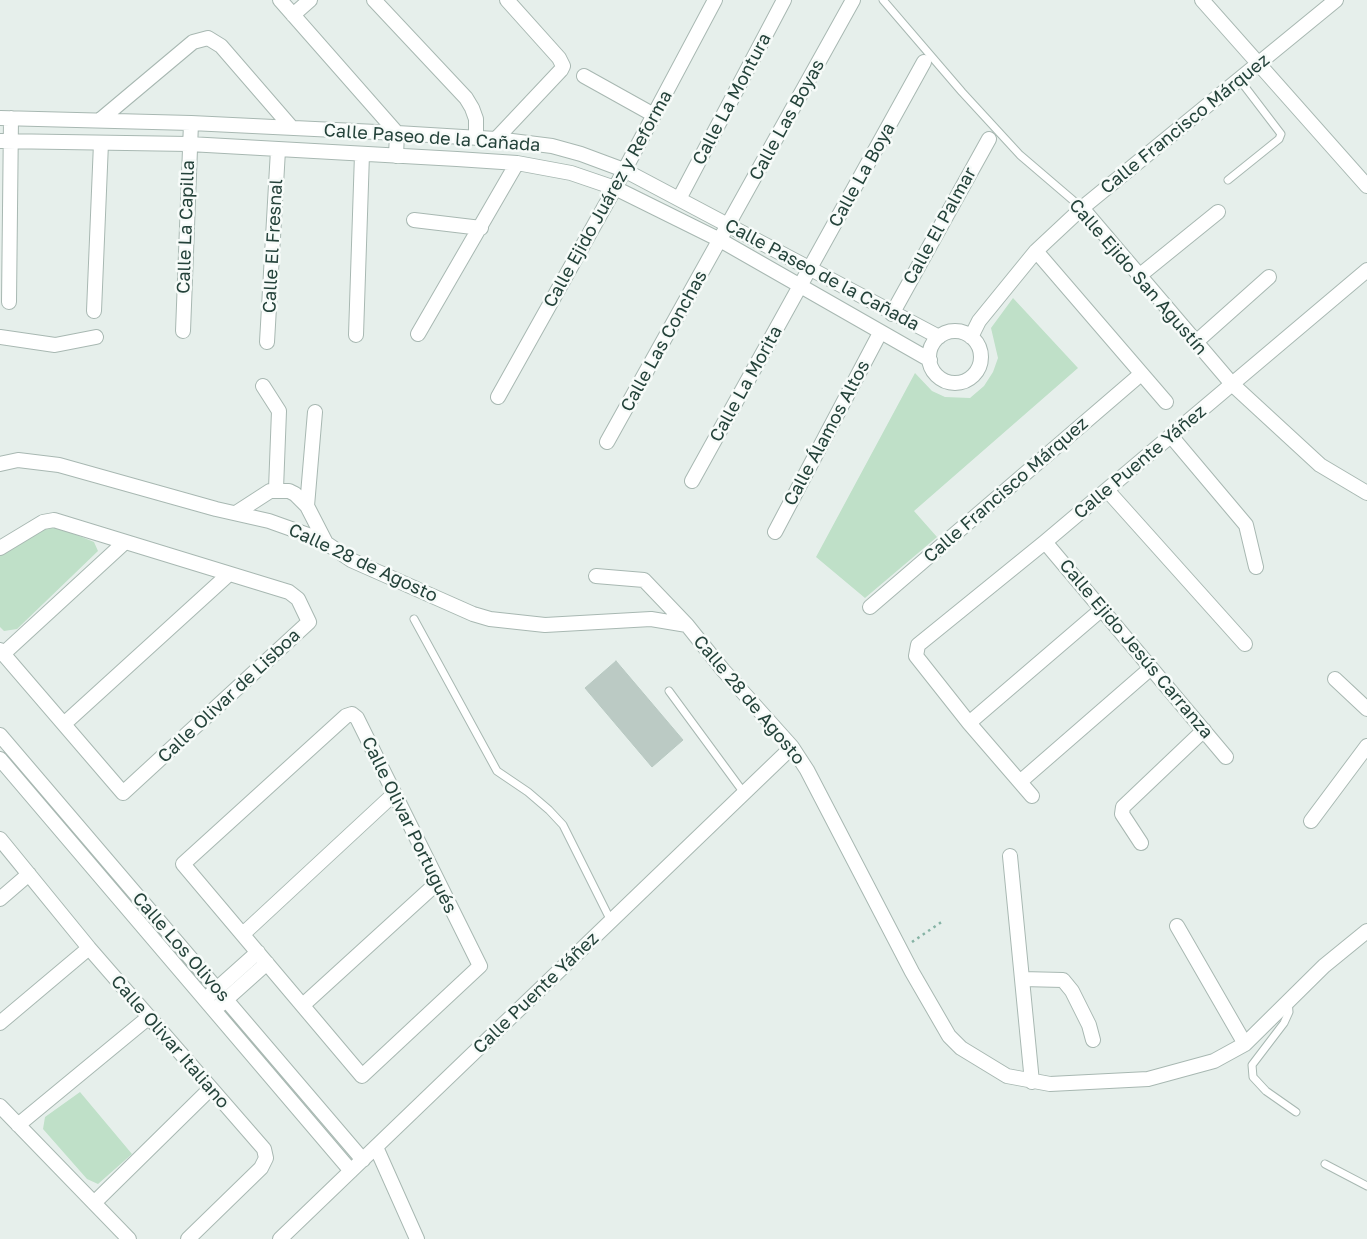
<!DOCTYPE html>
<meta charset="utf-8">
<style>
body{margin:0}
canvas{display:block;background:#e6efeb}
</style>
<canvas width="1367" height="1239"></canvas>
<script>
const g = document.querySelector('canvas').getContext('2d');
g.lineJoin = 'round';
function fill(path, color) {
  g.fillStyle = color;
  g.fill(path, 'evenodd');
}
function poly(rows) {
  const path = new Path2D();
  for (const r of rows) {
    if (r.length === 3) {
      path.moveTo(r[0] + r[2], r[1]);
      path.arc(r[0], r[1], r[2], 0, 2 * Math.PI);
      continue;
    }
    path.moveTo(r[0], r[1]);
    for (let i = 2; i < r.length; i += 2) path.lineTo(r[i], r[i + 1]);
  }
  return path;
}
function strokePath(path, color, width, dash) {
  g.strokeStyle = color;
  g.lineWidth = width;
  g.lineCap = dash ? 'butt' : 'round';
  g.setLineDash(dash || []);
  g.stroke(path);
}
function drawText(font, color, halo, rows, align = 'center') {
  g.font = font + ' "Golos Text",sans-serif';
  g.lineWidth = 5;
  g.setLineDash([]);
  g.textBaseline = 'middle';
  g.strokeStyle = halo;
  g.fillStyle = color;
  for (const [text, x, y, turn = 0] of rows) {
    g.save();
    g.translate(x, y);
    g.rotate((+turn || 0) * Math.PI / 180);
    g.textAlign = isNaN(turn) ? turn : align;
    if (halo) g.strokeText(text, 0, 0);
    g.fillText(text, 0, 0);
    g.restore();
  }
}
fill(poly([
 [1013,298,1078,368,914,511,937,537,865,598,816,557,915,373,932,391,945,397,970,398,984,386,993,372,998,358,991,328],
 [47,527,57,527,94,542,98,551,17,629,4,631,0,627,0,555],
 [80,1092,132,1154,98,1184,87,1179,43,1129,45,1117]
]), '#bfe0c8');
const building = poly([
 [616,661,683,740,652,767,585,688,616,661]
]);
fill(building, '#bbcac4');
strokePath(building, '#b8c9c2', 1);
const service = poly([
 [883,0,962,92,1020,155,1082,208],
 [1228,180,1279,139,1281,134,1239,79],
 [414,619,497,771,528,792,549,810,563,825,611,921],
 [669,691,744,793],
 [1288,1001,1289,1012,1284,1023,1252,1065,1253,1077,1266,1091,1296,1112],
 [1325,1164,1367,1186]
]);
const minor = poly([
 [280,0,397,133,396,156],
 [374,0,466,98,472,108,476,119,476,138],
 [1202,0,1367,186],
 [293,15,310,0],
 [584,76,654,115],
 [0,118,191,123,397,133,496,139,552,146,581,154,624,170,939,337],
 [100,120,193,42,208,38,221,46,292,128],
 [496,139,561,70,563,66,559,58,507,0],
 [0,141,189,144,457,159,517,163,571,173,615,188,720,240,930,360],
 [679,199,784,0],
 [1082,208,1232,384,1320,465,1367,493],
 [414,220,481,228],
 [1036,251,1166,402],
 [1139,276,1218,212],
 [9,302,11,118],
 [94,311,101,143],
 [892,314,989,139],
 [183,331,191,123],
 [955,357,26],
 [418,334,517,163],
 [356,335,362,154],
 [0,337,55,345,96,337],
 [971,337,979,321,1036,251,1082,208,1336,0],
 [267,342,278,150],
 [1196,342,1269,277],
 [263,386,279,411,276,489],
 [498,397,615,188,715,0],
 [1171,436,1246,525,1256,567],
 [607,442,853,0],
 [0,464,18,460,59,465,216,509,269,521,311,536,326,543,351,560,473,614,490,619,545,625,651,619,687,625,723,670,792,747,807,770,912,972,949,1036,961,1048,1007,1076,1050,1084,1148,1079,1214,1061,1245,1044,1324,966,1367,931],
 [692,481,924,62],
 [1107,490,1245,644],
 [307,506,315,412],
 [236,513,270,491,289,491,295,494,307,506,326,543],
 [775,532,880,333],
 [1045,542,1226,757],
 [0,548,43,522,54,520,289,592,298,599,309,622,123,793,0,650],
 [596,576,644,580,687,625],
 [870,607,1141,374],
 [3,654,125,542],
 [1335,679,1367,709],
 [352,714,357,718,480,966,362,1076,183,864,346,716,352,714],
 [969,723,1102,609],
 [64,724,229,574],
 [0,735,363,1160],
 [0,759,351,1171],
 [1021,781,1151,668],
 [1032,796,969,723,916,656,918,645,1045,542,1367,270],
 [1311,821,1367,746],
 [0,839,89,948,264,1149,266,1158,261,1168,188,1239],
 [1141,843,1122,814,1123,807,1204,730],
 [1010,856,1032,1082],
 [0,899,29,874],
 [1177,926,1245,1044],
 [243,934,394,794],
 [1022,979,1063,980,1072,991,1089,1025,1093,1040],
 [211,994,258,952],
 [220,1005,267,963],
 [303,1005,437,883],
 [0,1023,89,948],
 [0,1106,129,1239],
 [18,1125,149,1017],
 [376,1147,417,1239],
 [94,1203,210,1089],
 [280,1239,792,747]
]);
strokePath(service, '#a8b8b2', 9);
strokePath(minor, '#a8b8b2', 16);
strokePath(poly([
 [912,942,943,921]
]), '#86b3a5', 2.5, [2.5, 4]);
strokePath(service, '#fff', 7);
strokePath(minor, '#fff', 14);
drawText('18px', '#24423a', '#f7fbf9', [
 ["Calle La Montura",732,99,-62],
 ["Calle Las Boyas",787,120,-61],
 ["Calle Francisco Márquez",1185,124,-39],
 ["Calle Paseo de la Cañada",432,138,4],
 ["Calle La Boya",862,175,-61],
 ["Calle Ejido Juárez y Reforma",608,199,-61],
 ["Calle El Palmar",940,226,-61],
 ["Calle La Capilla",186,227,-88],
 ["Calle El Fresnal",273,246,-87],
 ["Calle Paseo de la Cañada",822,275,28],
 ["Calle Ejido San Agustín",1138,277,49],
 ["Calle Las Conchas",664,341,-61],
 ["Calle La Morita",746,384,-61],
 ["Calle Álamos Altos",827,433,-62],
 ["Calle Puente Yáñez",1140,462,-40],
 ["Calle Francisco Márquez",1006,490,-41],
 ["Calle 28 de Agosto",363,563,25],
 ["Calle Ejido Jesús Carranza",1136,649,50],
 ["Calle Olivar de Lisboa",229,696,-43],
 ["Calle 28 de Agosto",749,700,50],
 ["Calle Olivar Portugués",409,825,64],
 ["Calle Los Olivos",181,947,49],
 ["Calle Puente Yáñez",536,993,-44],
 ["Calle Olivar Italiano",170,1042,49]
]);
</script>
